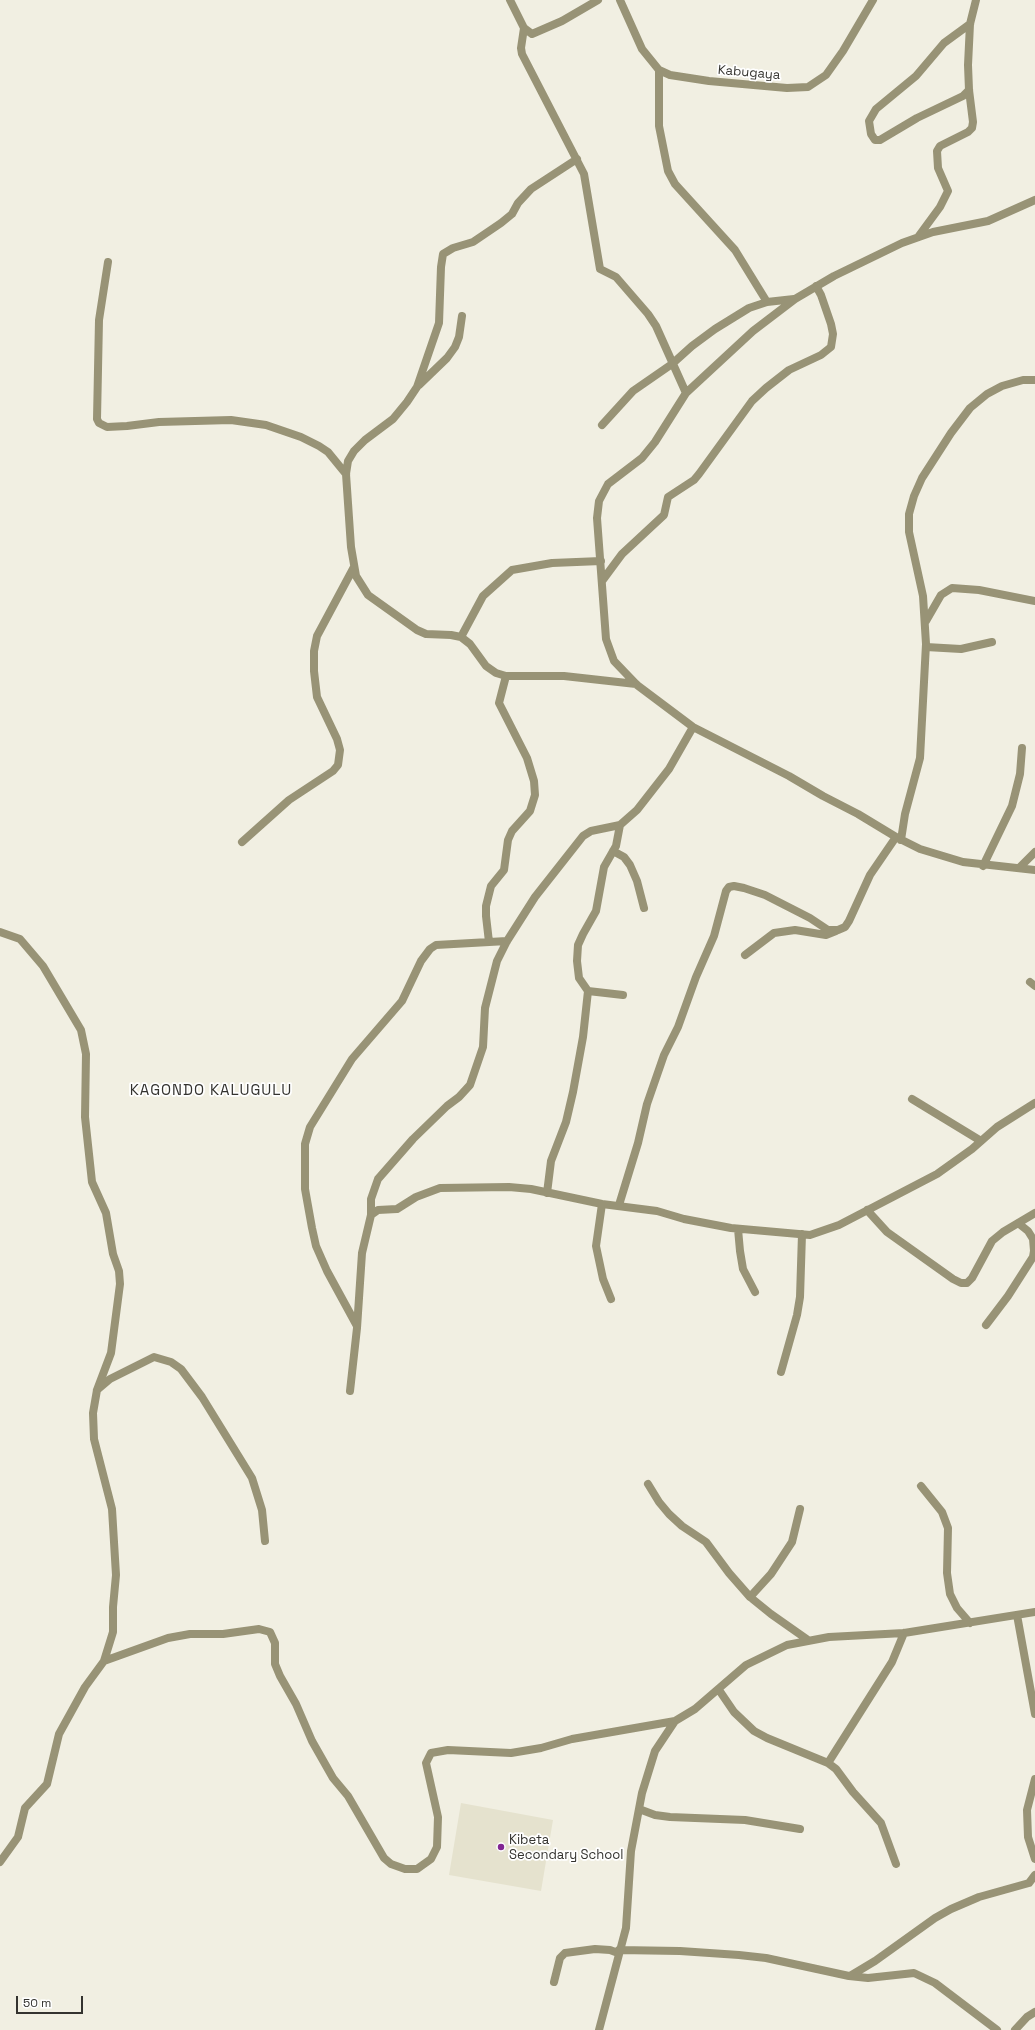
<!DOCTYPE html>
<style>
body{margin:0}
#map{position:relative;width:1035px;height:2030px;overflow:hidden;background:#f1efe2;font-family:"Space Grotesk",sans-serif}
canvas{display:block}
.scale{position:absolute;left:16px;top:1996px;width:67px;height:18px;box-sizing:border-box;border:2px solid #34332f;border-top:0;padding-left:5px;font-size:12px;line-height:14px;white-space:nowrap;color:#34332f;-webkit-text-stroke:3px #fff;paint-order:stroke}
</style>
<div id="map">
<canvas width="1035" height="2030"></canvas>
<div class="scale">50 m</div>
</div>
<script>
const g = document.querySelector('canvas').getContext('2d');
g.lineJoin = 'round';
function fill(path, color) {
  g.fillStyle = color;
  g.fill(path, 'evenodd');
}
function poly(rows) {
  const path = new Path2D();
  for (const r of rows) {
    path.moveTo(r[0], r[1]);
    for (let i = 2; i < r.length; i += 2) path.lineTo(r[i], r[i + 1]);
  }
  return path;
}
function strokePath(path, color, width, dash) {
  g.strokeStyle = color;
  g.lineWidth = width;
  g.lineCap = dash ? 'butt' : 'round';
  g.setLineDash(dash || []);
  g.stroke(path);
}
function drawText(font, color, halo, rows, align = 'center') {
  g.font = font + ' "Space Grotesk",sans-serif';
  g.lineWidth = 3.5;
  g.setLineDash([]);
  g.textBaseline = 'middle';
  g.strokeStyle = halo;
  g.fillStyle = color;
  for (const [text, x, y, turn = 0] of rows) {
    g.save();
    g.translate(x, y);
    g.rotate((+turn || 0) * Math.PI / 180);
    g.textAlign = isNaN(turn) ? turn : align;
    if (halo) g.strokeText(text, 0, 0);
    g.fillText(text, 0, 0);
    g.restore();
  }
}
fill(poly([
 [461,1803,553,1820,541,1891,449,1875]
]), '#e5e2ce');
strokePath(poly([
 [510,0,524,28,532,34,562,21,598,0],
 [620,0,642,49,659,70,670,75,709,81,787,88,808,87,826,75,843,51,873,0],
 [524,28,521,48,522,54,584,174,600,269,616,277,648,314,656,326,686,393],
 [659,70,659,126,668,171,675,184,735,250,767,302],
 [969,90,963,96,917,118,880,140,875,140,871,134,869,121,876,109,916,76,944,43,970,24],
 [577,159,531,189,518,203,512,214,501,223,473,242,453,248,443,254,441,267,439,323,417,387,407,402,393,419,365,440,354,451,348,461,346,474,351,547,356,576,368,595,417,630,426,634,451,635,461,637,470,644,486,666,496,673,506,676,564,676,636,684],
 [1035,200,988,221,933,232,902,243,834,276,795,299,753,331,686,393,655,442,642,458,608,484,599,501,597,518,606,639,614,661,637,685,693,727,789,776,823,796,858,814,896,837,920,849,963,862,1035,870],
 [918,237,940,207,948,191,938,168,937,151,940,146,968,132,972,128,973,122,969,90,968,65,970,24,976,0],
 [108,262,99,320,97,419,99,423,107,427,127,426,159,422,231,420,266,425,301,437,319,446,328,452,346,474],
 [419,385,447,358,455,347,459,337,462,316],
 [602,425,633,391,672,364,692,346,715,329,749,308,767,302,794,299],
 [602,581,622,554,664,515,668,497,694,480,699,474,752,401,766,388,789,370,821,355,831,347,833,334,831,324,821,295,816,286],
 [926,621,941,595,952,588,979,590,1035,601],
 [461,637,483,596,512,570,552,563,601,561],
 [926,647,961,649,992,642],
 [620,825,616,846,604,867,596,911,583,934,578,945,577,961,579,978,588,991,623,995],
 [901,840,905,814,920,758,926,644,923,596,909,532,909,514,914,496,922,478,951,433,970,408,987,394,1002,386,1023,380,1035,380],
 [242,842,289,800,333,771,338,765,340,750,337,739,317,697,314,671,314,651,317,636,354,567],
 [613,851,624,857,630,865,637,881,644,908],
 [983,866,1012,806,1020,774,1022,748],
 [1019,868,1035,852],
 [0,932,20,939,43,966,81,1030,86,1054,85,1117,92,1182,106,1213,113,1254,119,1271,120,1284,111,1353,97,1390,93,1413,94,1439,112,1509,116,1575,113,1607,113,1632,104,1661,85,1687,59,1734,47,1784,25,1808,18,1837,0,1862],
 [489,942,486,916,486,906,491,886,504,870,508,840,512,831,530,811,535,795,534,781,527,758,499,703,506,676],
 [745,955,774,933,795,930,826,935,836,931],
 [1030,982,1035,986],
 [912,1099,981,1141],
 [547,1193,551,1161,566,1122,573,1092,583,1037,588,991],
 [602,1204,596,1246,603,1279,611,1299],
 [619,1205,638,1143,647,1104,664,1055,678,1027,696,977,714,936,726,891,729,887,734,886,744,888,765,895,810,918,828,930,838,930,845,927,849,921,870,875,896,837],
 [867,1210,887,1232,953,1279,961,1283,967,1283,972,1278,992,1241,1003,1232,1035,1213],
 [371,1215,371,1199,378,1179,413,1139,447,1106,459,1097,470,1085,483,1047,485,1008,497,961,507,941,535,897,583,836,591,831,620,825,637,810,669,769,693,727],
 [738,1229,740,1251,743,1269,755,1292],
 [986,1325,1008,1296,1033,1257,1034,1251,1033,1239,1028,1231,1018,1223],
 [357,1326,327,1271,316,1246,312,1228,305,1189,305,1144,310,1127,352,1059,402,1001,421,961,430,949,436,945,507,941],
 [781,1372,797,1315,800,1297,802,1234],
 [97,1390,110,1379,154,1357,171,1362,181,1369,202,1397,252,1478,262,1510,265,1541],
 [350,1391,357,1328,362,1253,371,1215,378,1210,397,1209,416,1197,440,1188,509,1187,531,1189,602,1204,657,1211,684,1219,731,1228,810,1235,839,1225,937,1174,972,1149,997,1127,1035,1103],
 [648,1484,659,1502,669,1514,682,1526,706,1542,729,1573,750,1597,771,1614,808,1640],
 [921,1486,942,1512,948,1528,947,1573,950,1594,957,1608,970,1623],
 [750,1597,771,1574,792,1542,800,1509],
 [1017,1615,1035,1714],
 [104,1661,168,1638,190,1634,223,1634,259,1629,270,1632,275,1643,275,1664,280,1676,296,1704,312,1741,333,1778,348,1796,384,1858,391,1864,405,1869,417,1869,431,1859,437,1847,438,1817,426,1763,431,1753,448,1750,511,1753,541,1748,572,1739,675,1721,695,1709,746,1665,787,1645,829,1637,904,1633,1035,1612],
 [719,1690,734,1712,754,1731,767,1738,828,1763,836,1769,853,1792,881,1823,896,1864],
 [828,1763,892,1662,904,1633],
 [1035,1779,1027,1810,1028,1837,1035,1859],
 [639,1809,655,1815,670,1817,745,1820,800,1829],
 [619,1950,680,1951,739,1955,766,1958,849,1976,868,1978,914,1973,935,1983,997,2030],
 [850,1976,875,1961,935,1918,951,1909,979,1897,1029,1883,1035,1875],
 [554,1982,560,1958,565,1953,595,1949,610,1950,618,1953],
 [599,2030,626,1928,631,1851,642,1793,655,1751,675,1721],
 [1015,2030,1027,2017,1035,2012]
]), '#989376', 8);
for (const [x, y, r, color] of [
 [501,1847,4,"#812592"]
]) {
  const dot = new Path2D();
  dot.arc(x, y, r, 0, 2 * Math.PI);
  g.fillStyle = color;
  g.fill(dot);
  strokePath(dot, '#fff', 1.5);
}
drawText('13px', '#34332f', '#fff', [
 ["Kabugaya",749,73,5]
]);
drawText('13px', '#34332f', '#fff', [
 ["Kibeta",509,1840],
 ["Secondary School",509,1855]
], 'left');
g.letterSpacing = '1px';
drawText('15px', '#34332f', '#fff', [
 ["KAGONDO KALUGULU",211,1091]
]);
g.letterSpacing = '0px';
</script>
